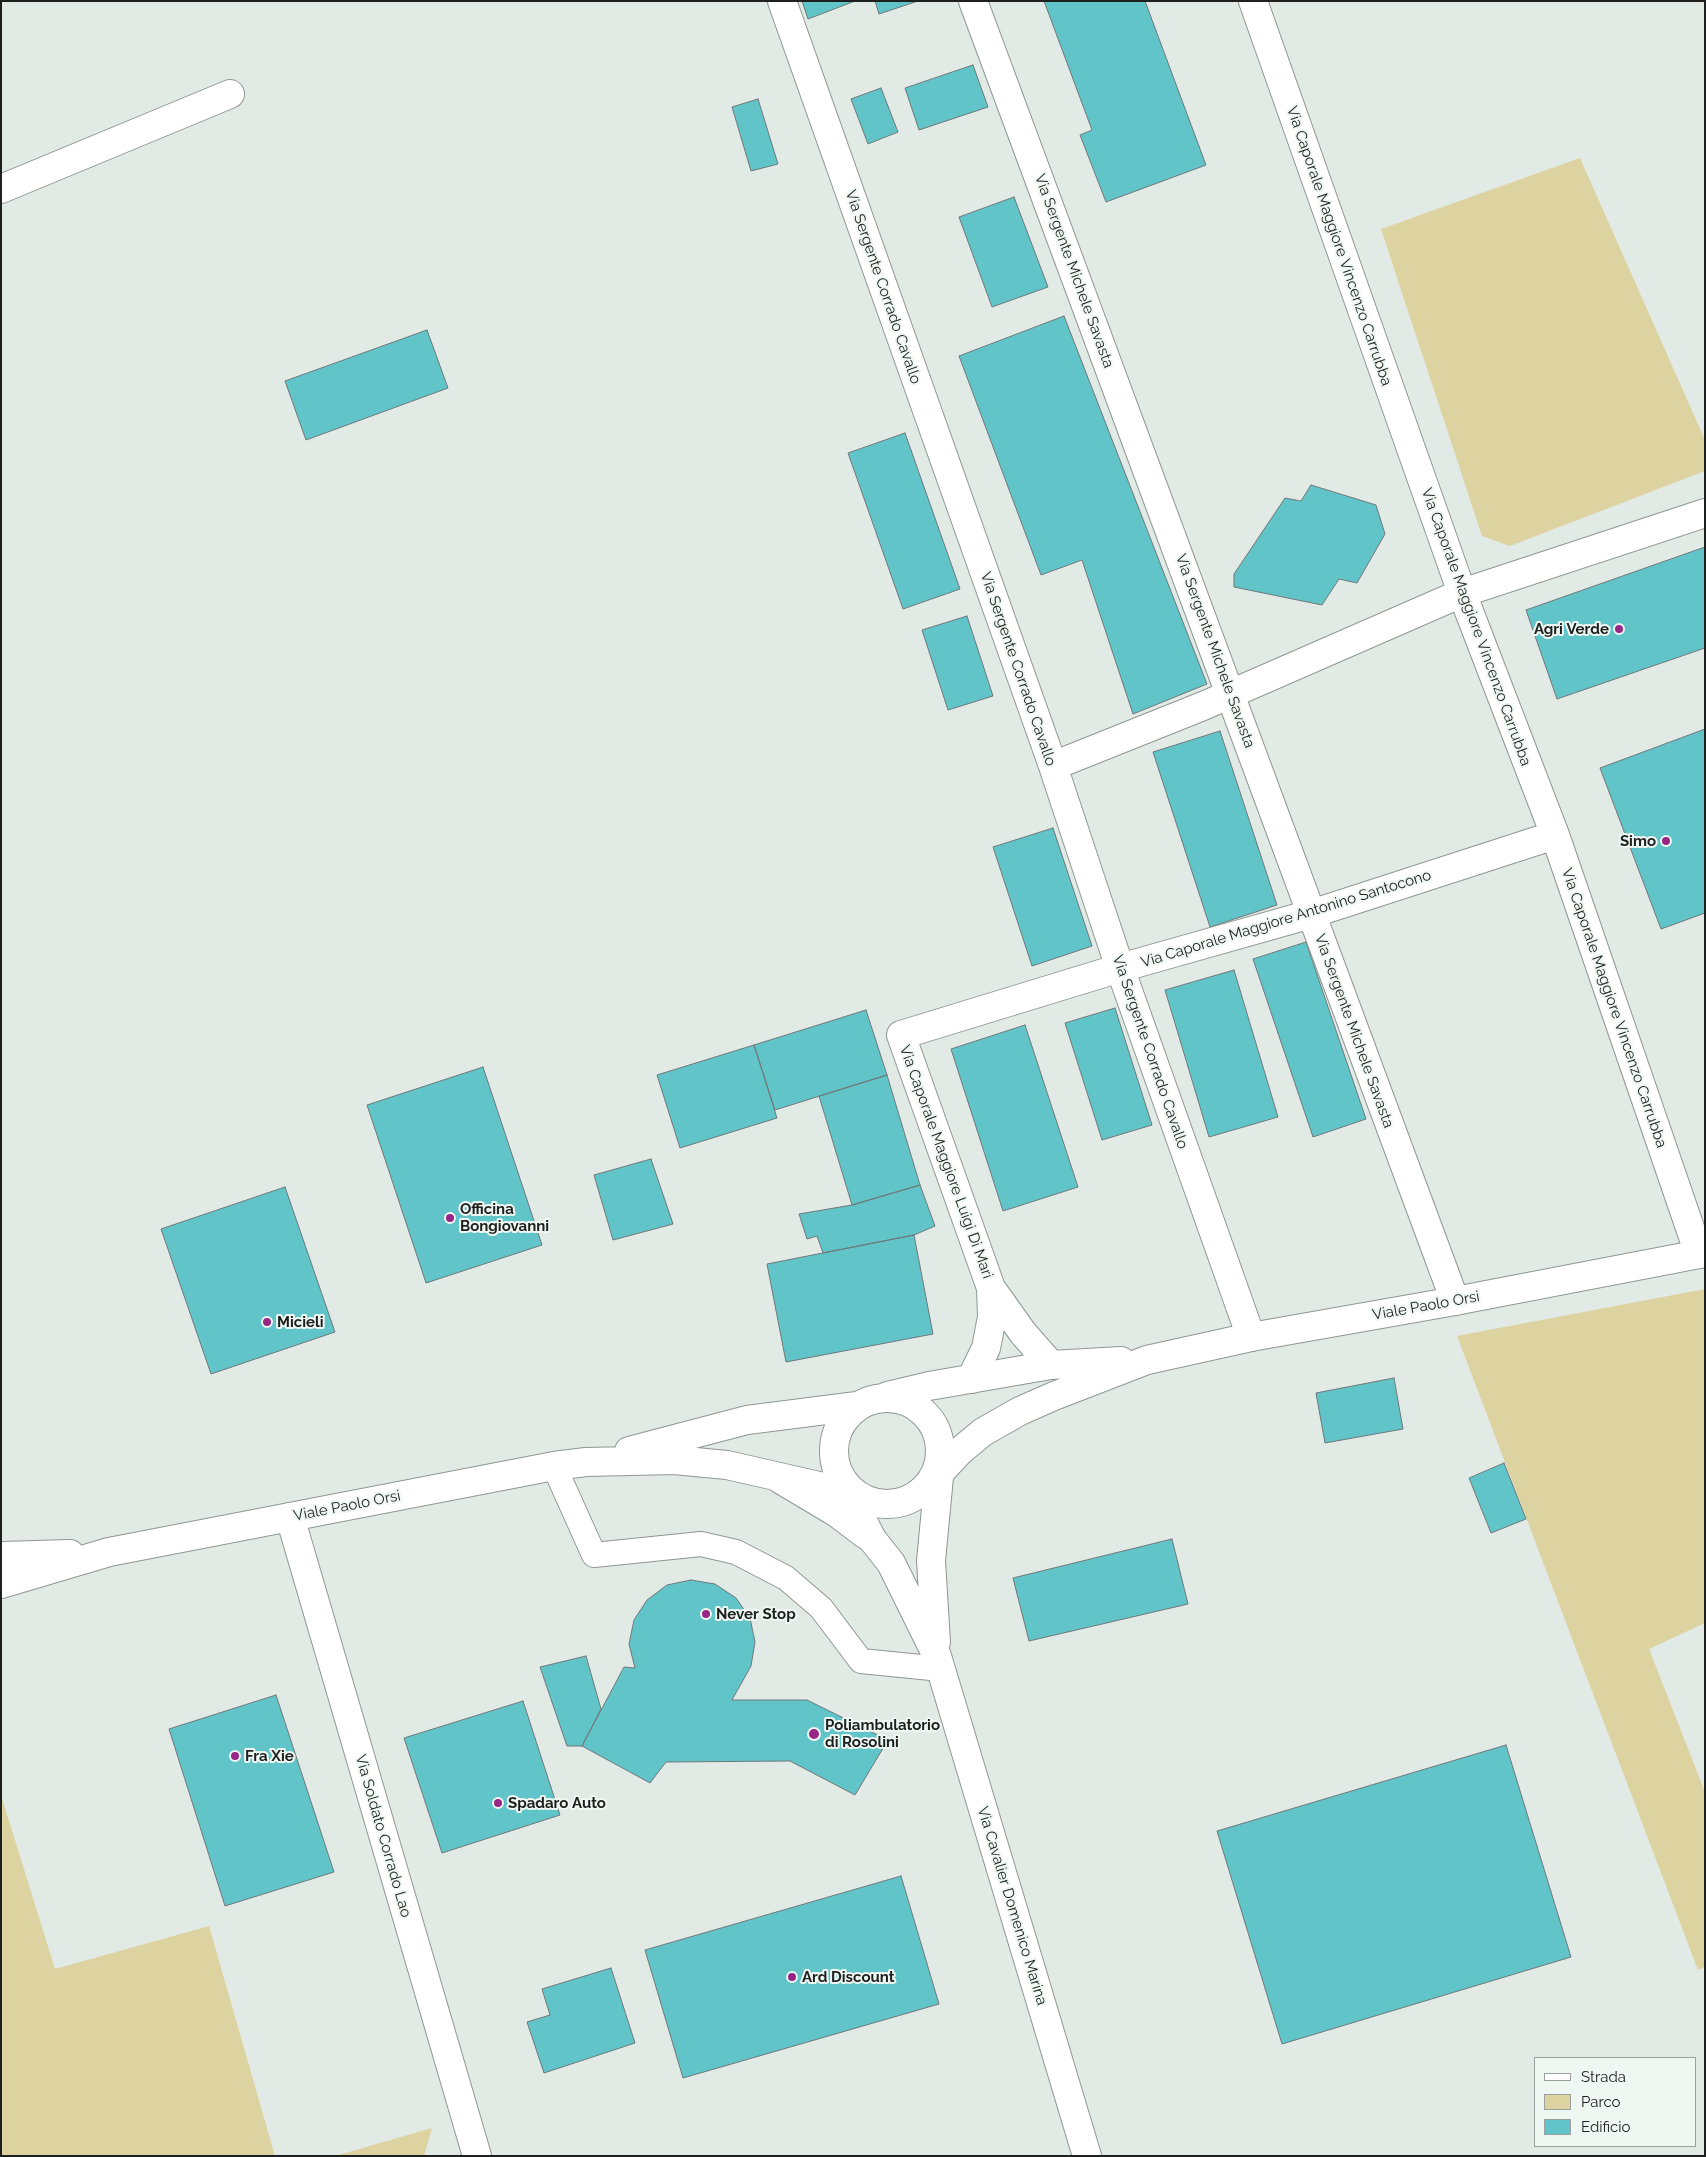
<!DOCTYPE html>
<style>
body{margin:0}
#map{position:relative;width:1706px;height:2157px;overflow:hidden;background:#e2eae6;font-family:Raleway,sans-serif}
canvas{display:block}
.frame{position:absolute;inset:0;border:2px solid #1d201f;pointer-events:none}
.legend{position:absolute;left:1534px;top:2057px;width:162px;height:90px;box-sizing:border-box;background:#eff7f3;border:1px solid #9ba19e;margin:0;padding:6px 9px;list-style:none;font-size:15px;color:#1d201f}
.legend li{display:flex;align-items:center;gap:10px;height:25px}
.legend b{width:25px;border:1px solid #9ba19e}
</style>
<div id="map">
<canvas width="1706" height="2157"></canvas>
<div class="frame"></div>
<ul class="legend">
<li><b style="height:6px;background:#fff"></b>Strada</li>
<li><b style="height:14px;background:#ddd3a1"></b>Parco</li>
<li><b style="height:14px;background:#60c4c9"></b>Edificio</li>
</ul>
</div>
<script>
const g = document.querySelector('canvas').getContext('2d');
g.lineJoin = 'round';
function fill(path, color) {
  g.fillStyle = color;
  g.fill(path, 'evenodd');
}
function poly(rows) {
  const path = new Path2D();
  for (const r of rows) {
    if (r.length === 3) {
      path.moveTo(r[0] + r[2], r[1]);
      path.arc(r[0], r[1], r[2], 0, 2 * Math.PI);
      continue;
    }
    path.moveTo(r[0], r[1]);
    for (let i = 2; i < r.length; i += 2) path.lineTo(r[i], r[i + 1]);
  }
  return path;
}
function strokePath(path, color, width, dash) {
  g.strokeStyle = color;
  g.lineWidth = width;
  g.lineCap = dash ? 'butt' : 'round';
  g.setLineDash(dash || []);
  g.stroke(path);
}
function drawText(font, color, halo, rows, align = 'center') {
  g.font = font + ' Raleway,sans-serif';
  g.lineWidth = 4;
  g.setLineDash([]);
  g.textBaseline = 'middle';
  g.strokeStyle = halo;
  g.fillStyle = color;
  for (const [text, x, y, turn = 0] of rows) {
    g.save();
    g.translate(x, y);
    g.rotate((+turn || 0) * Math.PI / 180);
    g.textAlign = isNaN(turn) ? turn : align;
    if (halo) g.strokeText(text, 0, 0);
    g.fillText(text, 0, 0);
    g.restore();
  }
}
fill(poly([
 [1580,158,1705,440,1705,471,1510,546,1482,536,1381,229],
 [1705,1289,1705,1623,1649,1649,1705,1792,1705,1967,1698,1970,1457,1336],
 [1,1795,55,1969,209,1926,275,2156,1,2156],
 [432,2128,424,2156,335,2156]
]), '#ddd3a1');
const building = poly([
 [802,1,855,1,808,19,802,1],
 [875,1,918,1,879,14,875,1],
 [1044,1,1145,1,1206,165,1106,202,1080,135,1092,130,1044,1],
 [973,65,988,107,919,130,905,88,973,65],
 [881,88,898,132,868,144,851,99,881,88],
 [758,99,778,164,751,171,732,107,758,99],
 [1014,197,1048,287,992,307,959,217,1014,197],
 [1064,316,1207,684,1133,714,1082,560,1041,575,959,356,1064,316],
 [427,330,448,388,306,440,285,381,427,330],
 [905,433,960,589,903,609,848,453,905,433],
 [1311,485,1376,505,1385,534,1357,583,1339,579,1322,605,1234,587,1234,574,1285,498,1301,501,1311,485],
 [1705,547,1705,648,1557,699,1526,610,1705,547],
 [967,616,993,696,948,710,922,630,967,616],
 [1705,729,1705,913,1661,929,1600,768,1705,729],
 [1220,731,1277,905,1210,927,1153,752,1220,731],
 [1053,828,1092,946,1032,966,993,847,1053,828],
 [1306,942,1366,1119,1313,1137,1253,959,1306,942],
 [1234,970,1278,1117,1209,1137,1165,990,1234,970],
 [1115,1008,1152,1125,1102,1140,1065,1023,1115,1008],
 [866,1010,887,1075,775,1110,754,1045,866,1010],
 [1025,1025,1078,1187,1003,1211,951,1049,1025,1025],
 [754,1045,777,1118,680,1148,657,1075,754,1045],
 [483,1067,542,1245,426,1283,367,1105,483,1067],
 [887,1075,920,1185,852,1205,819,1096,887,1075],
 [651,1159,673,1224,613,1240,594,1175,651,1159],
 [920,1185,935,1226,914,1235,823,1253,817,1236,807,1239,799,1214,852,1205,920,1185],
 [285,1187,335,1332,211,1374,161,1229,285,1187],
 [914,1235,933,1334,786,1362,767,1264,914,1235],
 [1394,1378,1403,1429,1325,1443,1316,1393,1394,1378],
 [1504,1463,1526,1519,1491,1533,1469,1478,1504,1463],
 [1172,1539,1188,1604,1029,1641,1013,1578,1172,1539],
 [691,1580,715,1584,736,1598,750,1618,755,1642,751,1666,732,1700,807,1700,888,1740,855,1795,790,1761,666,1762,650,1783,582,1746,624,1667,635,1668,629,1644,634,1620,647,1600,667,1585,691,1580],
 [586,1656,601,1709,582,1746,567,1746,540,1667,586,1656],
 [276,1695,334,1872,225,1906,169,1729,276,1695],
 [523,1701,560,1815,442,1853,404,1738,523,1701],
 [1506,1745,1571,1957,1282,2044,1217,1831,1506,1745],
 [901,1876,939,2004,683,2078,645,1950,901,1876],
 [611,1968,635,2043,544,2073,527,2022,550,2015,542,1989,611,1968]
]);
fill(building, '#60c4c9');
strokePath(building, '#6f7879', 1);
const service = poly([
 [554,1466,594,1555,701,1544,736,1552,786,1578,821,1608,861,1661,941,1669]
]);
const minor = poly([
 [782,1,1053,766,1120,968,1251,1337],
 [973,1,1455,1301],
 [1253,1,1462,593,1555,835,1699,1254],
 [1,189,230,94],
 [1053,766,1203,706,1462,593,1705,513],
 [1051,1365,1023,1333,991,1288,901,1035,1120,968,1311,914,1555,835],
 [971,1379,986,1348,992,1317,991,1288],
 [290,1517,477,2156]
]);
const tertiary = poly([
 [837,1470,872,1539,891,1563,937,1656,1087,2156],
 [780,1479,837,1513,866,1535],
 [936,1642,931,1561,941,1456]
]);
const secondary = poly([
 [887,1396,929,1386,1051,1365,1121,1361],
 [887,1451,53],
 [629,1451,747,1420,857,1406],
 [931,1482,960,1451,983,1432,1020,1411,1054,1396,1147,1360,1251,1337,1455,1301,1705,1253],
 [1,1556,70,1554],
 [1,1584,109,1552,554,1466,586,1462,674,1460,727,1465,819,1486,871,1502]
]);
strokePath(service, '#8f9793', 26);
strokePath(minor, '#8f9793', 30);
strokePath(tertiary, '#8f9793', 30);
strokePath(secondary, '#8f9793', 30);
strokePath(service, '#fff', 24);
strokePath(minor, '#fff', 28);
strokePath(tertiary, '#fff', 28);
strokePath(secondary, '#fff', 28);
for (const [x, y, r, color] of [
 [1619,629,5,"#972685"],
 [1666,841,5,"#972685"],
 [450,1218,5,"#972685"],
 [267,1322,5,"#972685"],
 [706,1614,5,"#972685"],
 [814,1734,6,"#972685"],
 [235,1756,5,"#972685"],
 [498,1803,5,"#972685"],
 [792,1977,5,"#972685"]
]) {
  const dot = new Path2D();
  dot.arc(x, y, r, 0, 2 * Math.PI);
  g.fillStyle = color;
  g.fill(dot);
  strokePath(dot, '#eff7f3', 2);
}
drawText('15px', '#1d201f', '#eff7f3', [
 ["Via Caporale Maggiore Vincenzo Carrubba",1339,246,71],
 ["Via Sergente Michele Savasta",1074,271,70],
 ["Via Sergente Corrado Cavallo",883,287,71],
 ["Via Caporale Maggiore Vincenzo Carrubba",1476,627,70],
 ["Via Sergente Michele Savasta",1215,651,70],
 ["Via Sergente Corrado Cavallo",1018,669,71],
 ["Via Caporale Maggiore Antonino Santocono",1286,919,-17],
 ["Via Caporale Maggiore Vincenzo Carrubba",1614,1008,71],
 ["Via Sergente Michele Savasta",1354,1031,70],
 ["Via Sergente Corrado Cavallo",1150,1052,71],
 ["Via Caporale Maggiore Luigi Di Mari",946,1162,70],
 ["Viale Paolo Orsi",1426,1306,-10],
 ["Viale Paolo Orsi",347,1506,-11],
 ["Via Soldato Corrado Lao",383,1836,74],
 ["Via Cavalier Domenico Marina",1012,1906,73]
]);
drawText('bold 15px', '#1d201f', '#eff7f3', [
 ["Agri Verde",1609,629,"right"],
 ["Simo",1656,841,"right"],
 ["Officina",460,1209],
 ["Bongiovanni",460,1226],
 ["Micieli",277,1322],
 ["Never Stop",716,1614],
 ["Poliambulatorio",825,1725],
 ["di Rosolini",825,1742],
 ["Fra Xie",245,1756],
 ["Spadaro Auto",508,1803],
 ["Ard Discount",802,1977]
], 'left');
</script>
